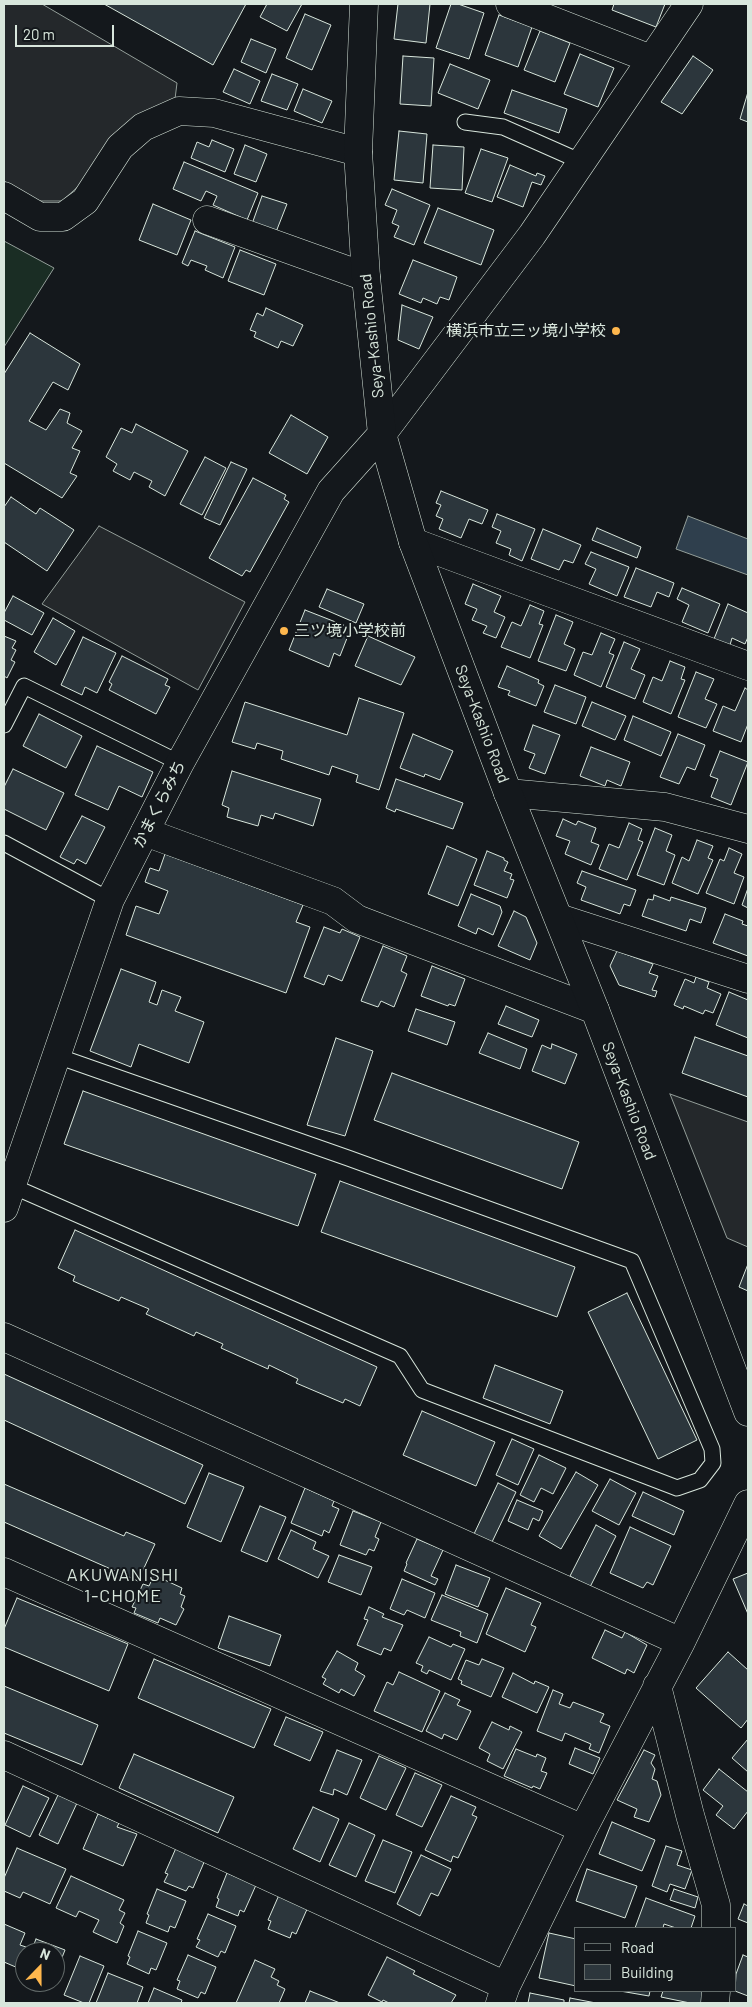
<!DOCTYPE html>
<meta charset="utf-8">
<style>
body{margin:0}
#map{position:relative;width:752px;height:2007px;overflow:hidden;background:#14181c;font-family:Barlow,sans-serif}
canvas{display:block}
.frame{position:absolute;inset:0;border:5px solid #d8e6dc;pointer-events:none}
.legend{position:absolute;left:574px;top:1927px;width:162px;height:65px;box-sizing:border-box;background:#14181c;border:1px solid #626a69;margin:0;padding:6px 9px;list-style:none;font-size:15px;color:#d8e6dc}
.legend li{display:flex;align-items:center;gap:10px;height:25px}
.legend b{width:25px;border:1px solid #626a69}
.north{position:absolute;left:15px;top:1942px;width:50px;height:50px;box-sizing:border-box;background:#14181c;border:1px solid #626a69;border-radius:50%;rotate:22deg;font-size:14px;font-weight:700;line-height:20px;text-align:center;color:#d8e6dc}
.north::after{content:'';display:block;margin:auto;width:18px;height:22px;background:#ffb74d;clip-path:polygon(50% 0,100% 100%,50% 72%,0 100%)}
.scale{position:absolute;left:15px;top:25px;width:99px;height:22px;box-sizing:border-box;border:2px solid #d8e6dc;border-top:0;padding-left:6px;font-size:15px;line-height:18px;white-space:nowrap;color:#d8e6dc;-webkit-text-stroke:4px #14181c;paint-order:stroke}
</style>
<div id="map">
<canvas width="752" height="2007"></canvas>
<div class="frame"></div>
<ul class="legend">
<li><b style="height:6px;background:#14181c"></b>Road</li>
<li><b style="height:14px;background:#2c363c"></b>Building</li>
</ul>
<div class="north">N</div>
<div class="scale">20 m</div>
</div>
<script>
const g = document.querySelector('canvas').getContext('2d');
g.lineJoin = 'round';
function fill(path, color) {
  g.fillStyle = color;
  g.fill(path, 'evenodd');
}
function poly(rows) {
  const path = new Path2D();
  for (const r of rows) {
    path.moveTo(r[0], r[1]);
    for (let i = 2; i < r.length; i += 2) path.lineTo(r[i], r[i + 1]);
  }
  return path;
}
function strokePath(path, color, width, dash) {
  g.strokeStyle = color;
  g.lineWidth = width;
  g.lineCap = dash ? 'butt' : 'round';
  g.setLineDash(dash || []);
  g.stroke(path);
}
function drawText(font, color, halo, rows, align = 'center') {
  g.font = font + ' Barlow,"Noto Sans JP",sans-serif';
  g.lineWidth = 4;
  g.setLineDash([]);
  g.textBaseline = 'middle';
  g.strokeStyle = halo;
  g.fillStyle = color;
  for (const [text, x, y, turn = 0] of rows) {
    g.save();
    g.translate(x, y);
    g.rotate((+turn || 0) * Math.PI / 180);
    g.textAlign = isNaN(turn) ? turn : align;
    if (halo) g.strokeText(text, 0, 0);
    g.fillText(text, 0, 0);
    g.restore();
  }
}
const green = poly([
 [4,241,54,268,4,347,4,241]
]);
fill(green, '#1a2d24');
strokePath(green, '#939e99', 1);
const parking = poly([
 [4,4,42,4,177,83,175,99,62,201,39,201,4,181,4,4],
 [99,526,245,602,198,690,42,604,99,526],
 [670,1094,748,1122,748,1247,727,1238,670,1094]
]);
fill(parking, '#24282b');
strokePath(parking, '#939e99', 1);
const water = poly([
 [688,516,748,539,748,575,676,549,688,516]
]);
fill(water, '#2f3f4d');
strokePath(water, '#939e99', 1);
const building = poly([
 [104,4,246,4,213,65,104,4],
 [267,4,302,4,287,31,260,17,267,4],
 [398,4,430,4,426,43,394,39,398,4],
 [451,4,458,4,484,13,469,59,436,48,451,4],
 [614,4,665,4,656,27,612,10,614,4],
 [305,14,331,25,312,70,286,58,305,14],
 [499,15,532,27,518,67,485,55,499,15],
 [540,31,570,43,555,82,524,70,540,31],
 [251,39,276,49,266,73,241,62,251,39],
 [580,54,614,68,598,107,564,94,580,54],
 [403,56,434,58,431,106,400,104,403,56],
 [693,56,713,70,682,114,661,102,693,56],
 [450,64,490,80,478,109,438,93,450,64],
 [234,69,260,81,250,104,223,92,234,69],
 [272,74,298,84,287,110,261,101,272,74],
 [303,89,332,101,322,123,294,111,303,89],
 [512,90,567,109,559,133,504,113,512,90],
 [748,92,748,122,740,119,748,92],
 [399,131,427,134,423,183,394,180,399,131],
 [212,140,234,149,225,172,191,158,197,142,209,147,212,140],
 [245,145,267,154,256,182,234,174,245,145],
 [433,145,464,147,462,190,430,188,433,145],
 [481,149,508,158,492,202,465,193,481,149],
 [184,162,258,193,247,220,213,205,217,196,206,191,201,201,173,189,184,162],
 [510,165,536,176,537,173,545,176,541,185,532,182,523,207,497,197,510,165],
 [392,189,430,205,414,245,394,237,399,226,392,223,397,210,385,205,392,189],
 [262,196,287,204,276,232,252,224,262,196],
 [153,204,191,220,177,255,139,240,153,204],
 [438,208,494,230,481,265,424,243,438,208],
 [195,231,235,247,223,278,205,270,207,266,191,260,188,266,182,263,195,231],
 [240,250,276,264,264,295,228,281,240,250],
 [413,260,457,277,449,300,440,297,437,304,423,298,421,303,399,294,413,260],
 [402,305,433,317,419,349,398,340,402,305],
 [266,308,303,325,293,346,281,341,278,348,254,337,256,332,250,330,257,313,263,316,266,308],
 [30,333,80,364,68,390,53,382,29,421,46,430,60,409,70,413,67,423,82,431,72,448,80,451,70,473,77,476,62,498,4,463,4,374,30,333],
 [291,415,328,437,307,474,269,453,291,415],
 [136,424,188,451,165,496,149,487,152,481,134,472,130,480,113,471,117,464,106,457,121,428,132,433,136,424],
 [205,457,226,468,202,515,180,504,205,457],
 [231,462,247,469,220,525,204,518,231,462],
 [253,478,286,495,284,499,289,502,250,572,246,570,242,576,209,558,253,478],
 [441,491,488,510,482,524,469,519,461,538,439,529,443,519,436,516,441,505,436,503,441,491],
 [11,497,36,514,40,508,74,530,47,571,4,542,4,507,11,497],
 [497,514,535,529,522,561,509,555,511,549,496,543,501,531,492,527,497,514],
 [597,528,641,547,637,558,592,540,597,528],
 [543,529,581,545,573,563,564,560,559,570,531,559,543,529],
 [591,552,629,567,617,596,589,584,596,569,585,564,591,552],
 [636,568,674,583,669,597,657,592,651,607,624,597,636,568],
 [473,584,501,596,494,612,505,617,496,638,483,633,487,626,472,620,477,609,465,604,473,584],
 [682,588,720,604,708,633,682,622,689,605,677,599,682,588],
 [327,589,364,604,356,623,319,607,327,589],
 [13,596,44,613,32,635,4,620,4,613,13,596],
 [728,604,748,613,748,637,745,644,732,638,730,645,714,639,728,604],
 [530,605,544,611,539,624,543,625,530,658,501,647,512,622,521,626,530,605],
 [305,610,351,628,340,656,334,653,329,667,289,650,305,610],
 [556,615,573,622,564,644,575,649,566,671,538,661,556,615],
 [53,618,75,631,56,665,34,652,53,618],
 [601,633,615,639,609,653,614,655,601,687,574,675,583,652,592,655,601,633],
 [4,636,16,641,12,648,16,650,11,660,15,662,7,678,4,676,4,636],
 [368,636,415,657,401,685,355,666,368,636],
 [83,637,116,653,97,693,85,687,82,695,61,685,83,637],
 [624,642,640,649,631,669,645,675,635,699,606,687,624,642],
 [122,656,168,679,165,685,170,687,156,714,109,690,112,684,109,682,122,656],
 [670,661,685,667,681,679,685,680,671,714,643,702,653,677,662,681,670,661],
 [507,666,539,680,538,683,544,686,536,706,508,695,510,691,498,687,507,666],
 [696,672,714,679,705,699,717,704,706,728,678,717,696,672],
 [555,685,586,697,576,724,544,712,555,685],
 [745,688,748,690,748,724,741,742,713,731,723,706,735,711,745,688],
 [359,698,404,713,379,790,356,782,358,775,332,766,329,775,281,759,283,751,257,743,255,749,232,742,245,702,347,735,359,698],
 [592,702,626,716,615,740,582,726,592,702],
 [39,714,82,736,66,768,23,746,39,714],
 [633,716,671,732,661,756,624,740,633,716],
 [533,725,560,735,545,774,529,768,535,754,524,750,533,725],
 [413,734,453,751,440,780,425,774,424,777,400,768,413,734],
 [678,734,705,745,695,770,687,767,679,784,660,777,678,734],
 [97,746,153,772,142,797,119,786,108,810,75,795,97,746],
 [591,747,630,762,621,786,607,780,605,786,580,776,591,747],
 [720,751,748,762,731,805,711,797,718,779,710,776,720,751],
 [13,769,64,793,46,830,4,809,4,787,13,769],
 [232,771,321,799,313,826,275,813,273,819,261,815,258,826,227,817,229,808,222,805,232,771],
 [396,779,463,803,453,829,396,809,395,812,386,808,396,779],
 [82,816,105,827,86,864,77,859,74,864,60,857,82,816],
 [563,819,576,825,578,821,596,828,591,842,599,845,591,865,565,854,570,841,556,836,563,819],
 [629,823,642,829,638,840,643,842,627,880,599,869,609,844,619,848,629,823],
 [655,828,672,835,666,851,675,855,664,885,637,875,655,828],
 [697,840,713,846,708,858,713,860,698,894,672,883,682,857,689,861,697,840],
 [447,846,477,859,458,906,428,894,447,846],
 [729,848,742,854,734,873,744,877,734,904,706,893,720,859,724,861,729,848],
 [487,851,504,858,504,860,508,862,504,871,512,874,510,879,514,880,507,898,474,885,487,851],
 [165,854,303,905,296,922,310,927,286,993,126,935,136,906,159,914,168,891,145,882,150,868,159,871,165,854],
 [582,871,636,890,630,906,624,904,620,914,581,900,586,887,577,883,582,871],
 [748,888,748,908,742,905,748,888],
 [471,894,500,906,502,912,493,935,478,928,476,934,458,926,471,894],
 [654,895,670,901,671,897,706,908,701,923,690,919,686,931,642,916,648,899,653,900,654,895],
 [514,911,526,917,537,943,530,960,498,946,514,911],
 [725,914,743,921,742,924,748,926,748,956,713,943,725,914],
 [324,927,340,933,342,929,360,937,342,981,328,975,324,985,304,977,324,927],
 [383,946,407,956,401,971,407,974,394,1007,381,1001,378,1007,361,1001,383,946],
 [617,951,653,964,649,973,658,976,652,990,657,991,655,997,619,985,610,966,617,951],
 [432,966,465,979,455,1006,449,1004,448,1006,421,996,432,966],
 [121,969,156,982,149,1002,157,1005,162,990,181,997,175,1011,204,1022,189,1063,139,1044,131,1067,90,1051,121,969],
 [696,977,709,982,707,988,721,994,713,1013,705,1010,703,1014,684,1006,683,1009,674,1005,685,979,694,983,696,977],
 [729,992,748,1000,748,1038,716,1025,729,992],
 [506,1006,539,1020,532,1037,498,1024,506,1006],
 [416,1009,455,1022,447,1045,408,1031,416,1009],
 [488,1033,527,1049,520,1069,479,1053,488,1033],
 [695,1037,748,1056,748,1097,682,1073,695,1037],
 [336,1038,373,1051,345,1136,307,1125,336,1038],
 [552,1044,577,1054,565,1084,532,1071,542,1045,551,1049,552,1044],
 [392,1073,579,1142,562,1189,374,1120,392,1073],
 [83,1091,316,1174,298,1226,64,1144,83,1091],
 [340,1181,575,1267,557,1317,321,1232,340,1181],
 [75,1230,377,1367,360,1406,345,1399,343,1403,296,1383,298,1379,269,1365,268,1369,221,1348,223,1344,196,1332,194,1336,146,1314,149,1309,121,1297,119,1301,73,1281,75,1276,58,1268,75,1230],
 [748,1264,748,1291,739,1287,748,1264],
 [627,1293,697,1440,658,1459,588,1312,627,1293],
 [495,1365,563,1391,550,1424,483,1398,495,1365],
 [4,1374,203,1465,185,1504,4,1420,4,1374],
 [422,1411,495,1442,476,1486,403,1455,422,1411],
 [512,1439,534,1449,518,1485,496,1475,512,1439],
 [539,1455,566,1468,553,1494,541,1488,534,1502,520,1495,539,1455],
 [576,1472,598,1485,561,1549,539,1536,576,1472],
 [209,1473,244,1487,221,1542,187,1527,209,1473],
 [610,1479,636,1493,619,1525,592,1511,610,1479],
 [498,1483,516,1492,492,1542,474,1534,498,1483],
 [4,1484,124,1536,126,1532,155,1544,138,1581,4,1522,4,1484],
 [305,1488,334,1501,332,1506,339,1509,329,1533,324,1530,322,1536,291,1523,305,1488],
 [643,1492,684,1511,674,1535,632,1516,643,1492],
 [517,1500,543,1511,539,1521,533,1518,528,1530,508,1521,517,1500],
 [260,1506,286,1517,267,1562,241,1551,260,1506],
 [353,1511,381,1522,375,1537,379,1539,374,1551,369,1549,366,1555,340,1545,353,1511],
 [596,1525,616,1536,590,1587,570,1576,596,1525],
 [630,1527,671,1546,653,1585,647,1582,643,1588,610,1573,630,1527],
 [291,1530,316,1542,313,1549,329,1556,318,1578,278,1559,291,1530],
 [417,1539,443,1550,431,1576,438,1579,435,1585,404,1571,407,1564,406,1563,417,1539],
 [339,1555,372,1567,361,1595,328,1582,339,1555],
 [456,1565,490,1578,478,1607,445,1594,456,1565],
 [748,1573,748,1614,733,1579,748,1573],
 [154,1575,182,1588,180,1594,185,1596,181,1607,184,1609,176,1625,160,1618,158,1623,134,1613,136,1608,132,1607,143,1584,149,1586,154,1575],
 [402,1579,435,1593,425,1618,407,1610,404,1615,390,1609,402,1579],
 [506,1588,541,1603,531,1625,536,1627,525,1652,486,1634,506,1588],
 [442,1595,488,1614,477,1643,460,1636,461,1632,431,1620,442,1595],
 [17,1598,128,1644,109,1691,4,1647,4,1629,17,1598],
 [369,1607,384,1614,382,1617,403,1625,391,1651,384,1648,381,1655,357,1645,368,1620,364,1619,369,1607],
 [229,1616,281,1635,270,1666,218,1648,229,1616],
 [605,1630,622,1638,625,1632,647,1645,634,1673,627,1669,625,1674,592,1658,605,1630],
 [429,1637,451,1647,453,1644,465,1649,451,1680,429,1670,427,1674,421,1671,423,1666,416,1663,429,1637],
 [337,1651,358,1663,355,1670,365,1676,354,1696,341,1689,339,1693,323,1684,326,1679,322,1677,337,1651],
 [728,1652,748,1670,748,1719,741,1728,696,1688,728,1652],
 [154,1659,271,1709,254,1748,138,1698,154,1659],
 [482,1659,504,1668,491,1697,461,1684,462,1681,458,1679,466,1660,479,1665,482,1659],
 [399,1672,440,1691,422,1732,374,1711,387,1682,393,1685,399,1672],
 [513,1673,534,1684,535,1681,549,1687,537,1713,502,1697,513,1673],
 [4,1686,98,1725,82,1765,4,1733,4,1686],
 [553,1690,563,1694,559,1704,570,1708,573,1702,604,1714,600,1722,610,1726,599,1753,589,1749,591,1744,565,1733,562,1741,537,1731,553,1690],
 [445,1693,460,1700,457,1705,471,1711,457,1740,444,1734,442,1739,426,1731,445,1693],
 [286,1717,323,1732,310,1761,274,1745,286,1717],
 [492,1722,509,1730,510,1726,522,1732,503,1769,487,1761,490,1754,479,1748,492,1722],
 [748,1739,748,1772,732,1758,748,1739],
 [575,1748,600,1758,593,1774,569,1764,575,1748],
 [516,1749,536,1757,537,1754,546,1758,541,1771,547,1773,540,1789,533,1786,532,1788,504,1776,516,1749],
 [337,1750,362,1760,347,1795,334,1789,333,1795,320,1791,337,1750],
 [644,1750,655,1755,651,1763,655,1769,652,1779,657,1781,661,1795,649,1822,634,1817,637,1809,617,1800,644,1750],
 [134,1754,234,1797,218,1833,119,1788,134,1754],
 [379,1756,406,1768,386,1810,360,1798,379,1756],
 [719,1769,748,1792,748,1811,734,1829,716,1815,723,1806,703,1790,719,1769],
 [415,1773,442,1785,422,1827,396,1815,415,1773],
 [23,1786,49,1798,30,1837,5,1825,23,1786],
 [58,1795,77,1803,58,1844,39,1835,58,1795],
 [451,1796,476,1807,472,1815,477,1817,458,1858,453,1856,451,1862,425,1850,451,1796],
 [313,1807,339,1819,320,1862,293,1849,313,1807],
 [98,1814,119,1823,117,1827,137,1834,123,1866,83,1849,98,1814],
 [612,1822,655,1840,642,1871,599,1854,612,1822],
 [349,1823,375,1835,356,1877,329,1865,349,1823],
 [383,1840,412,1852,395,1893,365,1881,383,1840],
 [666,1846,682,1851,677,1865,692,1870,685,1889,670,1884,667,1892,652,1886,666,1846],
 [17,1848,66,1869,50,1904,23,1892,20,1898,4,1891,4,1878,17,1848],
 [176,1848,205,1860,193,1888,189,1886,186,1891,164,1882,168,1874,165,1873,176,1848],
 [421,1855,451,1869,438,1896,431,1893,420,1916,397,1904,421,1855],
 [587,1869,637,1886,625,1918,576,1901,587,1869],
 [227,1873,256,1885,244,1912,240,1910,238,1916,216,1907,219,1899,217,1898,227,1873],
 [71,1876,124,1900,119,1910,125,1913,120,1923,124,1926,117,1943,93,1932,99,1920,79,1911,76,1917,56,1908,71,1876],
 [157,1889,186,1901,175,1928,170,1926,168,1932,146,1923,149,1915,147,1914,157,1889],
 [674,1889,698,1897,695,1908,670,1900,674,1889],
 [279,1895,308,1907,296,1934,292,1932,290,1938,268,1929,271,1921,268,1920,279,1895],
 [646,1898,695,1916,691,1928,676,1928,664,1924,663,1928,635,1928,646,1898],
 [744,1904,748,1906,748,1923,738,1919,744,1904],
 [208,1914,236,1926,225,1953,221,1951,218,1957,196,1947,200,1940,197,1939,208,1914],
 [4,1924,25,1933,20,1945,26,1947,18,1968,4,1962,4,1924],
 [138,1931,167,1943,156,1970,151,1968,149,1974,127,1964,130,1957,128,1956,138,1931],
 [549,1933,576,1939,576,1986,539,1978,549,1933],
 [36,1939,65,1950,55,1975,55,1952,31,1952,36,1939],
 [188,1955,216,1967,205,1994,201,1992,198,1998,177,1989,180,1981,177,1980,188,1955],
 [743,1955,748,1957,748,1996,735,1991,736,1974,743,1955],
 [80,1956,104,1966,89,2003,84,2003,64,1995,80,1956],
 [387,1957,415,1971,413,1974,456,1995,451,2003,389,2003,383,2000,382,2002,368,1995,387,1957],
 [255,1960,275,1969,271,1977,279,1981,277,1985,285,1989,279,2003,236,2003,255,1960],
 [108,1973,143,1987,137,2003,96,2003,108,1973],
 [154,1988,182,2000,181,2003,148,2003,154,1988],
 [310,1991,340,2003,305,2003,310,1991],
 [620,1991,650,1991,649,1996,620,1991],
 [663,1991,703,1991,702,2003,690,2003,661,1997,663,1991],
 [530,1993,564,2000,564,2003,528,2003,530,1993],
 [570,1998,596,2003,569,2003,570,1998]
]);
fill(building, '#2c363c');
strokePath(building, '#d8e6dc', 1);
const lane = poly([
 [465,122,503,127,582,162],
 [4,725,24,686,180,763],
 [4,843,110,900],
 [12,1186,400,1356,422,1390,677,1488,700,1480,713,1463,712,1449,632,1261,348,1158,57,1056]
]);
const street = poly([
 [510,4,651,59],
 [4,196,40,217,63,217,85,201,120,147,143,127,179,111,214,113,358,152],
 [207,220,366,277],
 [382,434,532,235,689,4],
 [413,542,748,666],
 [508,793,665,807,748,829],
 [145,832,333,901,357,919,595,1010],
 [559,918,748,979],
 [4,1337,681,1642],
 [4,1572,583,1829],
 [657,1686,690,1815,716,1905,716,1928],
 [4,1755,506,1986],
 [500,2003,506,1986,583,1829,681,1642,748,1504],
 [715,2003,716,1991]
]);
const secondary = poly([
 [364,4,358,152,366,277,382,434,413,542,508,793,595,1010,748,1412],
 [4,1208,110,900,180,763,331,491,382,434]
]);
strokePath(lane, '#d8e6dc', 17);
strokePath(street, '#d8e6dc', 29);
strokePath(secondary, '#d8e6dc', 29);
strokePath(lane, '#14181c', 15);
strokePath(street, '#14181c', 28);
strokePath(secondary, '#14181c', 28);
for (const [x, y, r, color] of [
 [616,331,5,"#ffb74d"],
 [284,631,5,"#ffb74d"]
]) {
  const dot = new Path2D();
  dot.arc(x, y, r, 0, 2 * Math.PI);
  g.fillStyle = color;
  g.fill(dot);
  strokePath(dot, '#14181c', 2);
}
drawText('16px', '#d8e6dc', '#14181c', [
 ["横浜市立三ッ境小学校",606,331],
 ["三ツ境小学校前",294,631,"left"]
], 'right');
drawText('16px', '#d8e6dc', '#14181c', [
 ["Seya-Kashio Road",372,336,-96],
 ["Seya-Kashio Road",482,724,69],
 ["かまくらみち",159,804,-63],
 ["Seya-Kashio Road",629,1101,69]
]);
g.letterSpacing = '1px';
drawText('18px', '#d8e6dc', '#14181c', [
 ["AKUWANISHI",123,1575],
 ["1-CHOME",123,1596]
]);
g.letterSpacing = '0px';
</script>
